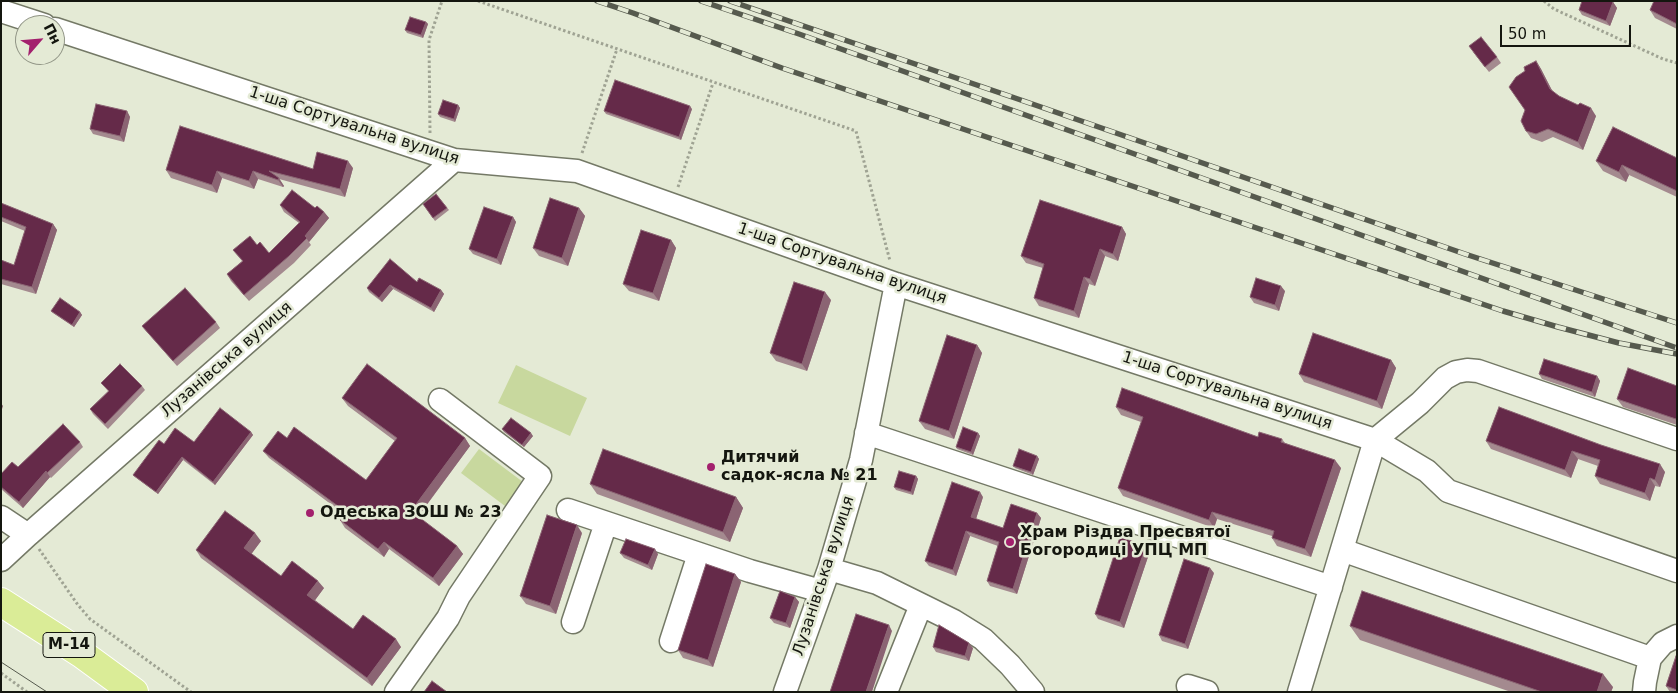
<!DOCTYPE html>
<meta charset="utf-8">
<style>
body{margin:0}
#map{position:relative;width:1678px;height:693px;overflow:hidden;background:#e4ead5;font-family:"DejaVu Sans",sans-serif}
canvas{display:block}
.frame{position:absolute;inset:0;border:2px solid #14160f;pointer-events:none}
.north{position:absolute;left:15px;top:15px;width:50px;height:50px;box-sizing:border-box;background:#e4ead5;border:1px solid #919586;border-radius:50%;rotate:63deg;font-size:14px;font-weight:700;line-height:20px;text-align:center;color:#14160f}
.north::after{content:'';display:block;margin:auto;width:18px;height:22px;background:#a3206d;clip-path:polygon(50% 0,100% 100%,50% 72%,0 100%)}
.scale{position:absolute;left:1500px;top:25px;width:131px;height:22px;box-sizing:border-box;border:2px solid #14160f;border-top:0;padding-left:6px;font-size:15px;line-height:18px;white-space:nowrap;color:#14160f;-webkit-text-stroke:4px #e4ead5;paint-order:stroke}
</style>
<div id="map">
<canvas width="1678" height="693"></canvas>
<div class="frame"></div>
<div class="north">Пн</div>
<div class="scale">50 m</div>
</div>
<script>
const g = document.querySelector('canvas').getContext('2d');
g.lineJoin = 'round';
function fill(path, color) {
  g.fillStyle = color;
  g.fill(path, 'evenodd');
}
function poly(rows) {
  const path = new Path2D();
  for (const r of rows) {
    path.moveTo(r[0], r[1]);
    for (let i = 2; i < r.length; i += 2) path.lineTo(r[i], r[i + 1]);
  }
  return path;
}
function strokePath(path, color, width, dash) {
  g.strokeStyle = color;
  g.lineWidth = width;
  g.lineCap = dash ? 'butt' : 'round';
  g.setLineDash(dash || []);
  g.stroke(path);
}
function drawText(font, color, halo, rows, align = 'center') {
  g.font = font + ' "DejaVu Sans",sans-serif';
  g.lineWidth = 5;
  g.setLineDash([]);
  g.textBaseline = 'middle';
  g.strokeStyle = halo;
  g.fillStyle = color;
  for (const [text, x, y, turn = 0] of rows) {
    g.save();
    g.translate(x, y);
    g.rotate((+turn || 0) * Math.PI / 180);
    g.textAlign = isNaN(turn) ? turn : align;
    if (halo) g.strokeText(text, 0, 0);
    g.fillText(text, 0, 0);
    g.restore();
  }
}
fill(poly([
 [516,365,587,398,570,436,498,403],
 [479,449,523,482,505,506,461,473]
]), '#c8d89e');
const minor = poly([
 [1,11,44,25],
 [55,29,454,160,577,171,896,284,1375,440,1299,692],
 [866,433,1331,587],
 [1677,439,1478,371,1467,370,1456,372,1445,378,1420,403,1375,440,1427,471,1448,491,1677,571],
 [568,510,750,571,821,591],
 [1,517,28,535],
 [1342,550,1650,658],
 [1,560,28,535,454,160],
 [829,569,877,583,954,621,983,639,1010,665,1033,692],
 [573,622,606,523],
 [671,641,699,554],
 [1188,686,1207,692],
 [396,692,448,618,459,596,540,476,440,400],
 [785,692,829,569,861,460,896,284],
 [886,692,921,605],
 [1644,692,1645,682,1650,658,1663,643,1677,636]
]);
const major = poly([
 [1,602,82,654,134,692]
]);
strokePath(minor, '#747966', 25);
strokePath(major, '#fff', 30);
strokePath(poly([
 [478,1,856,131,890,261],
 [1544,1,1554,9,1663,59,1677,63],
 [430,133,429,40,442,1],
 [582,153,617,49],
 [678,187,713,83],
 [39,549,78,605,90,619,191,692],
 [1,673,27,692]
]), '#9fa393', 3, [2.5, 2.5]);
strokePath(minor, '#fff', 22);
strokePath(major, '#daec97', 28);
strokePath(poly([
 [1,662,47,692]
]), '#565a4e', 1);
const rail = poly([
 [597,1,633,13,782,68,1503,311,1558,327,1619,343,1677,354],
 [701,1,799,34,1677,348],
 [730,1,1015,98,1465,254,1677,323]
]);
strokePath(rail, '#565a4e', 5.5);
strokePath(rail, '#e4ead5', 4, [11]);
fill(poly([
 [1677,1,1677,29,1655,18,1650,10],
 [1613,2,1617,8,1610,26,1582,15,1579,10],
 [426,22,428,24,423,38,407,33,405,30],
 [1473,52,1497,57,1501,63,1489,72],
 [1536,61,1541,69,1552,91,1559,96,1596,116,1583,150,1553,137,1542,142,1531,138,1526,131,1525,110,1525,71],
 [458,105,460,108,455,122,440,117,438,114],
 [692,109,681,140,606,114,604,111],
 [127,111,130,117,124,142,93,134,90,129],
 [1677,158,1677,197,1629,175,1626,182,1603,171,1596,161],
 [353,168,345,197,279,179,284,186,283,187,258,179,254,189,222,178,217,193,171,178,166,170,313,169],
 [436,194,449,210,435,221,423,204],
 [1,203,53,224,57,230,36,294,1,284,1,260,14,265,25,231,1,221],
 [280,205,315,208,324,212,329,218,309,242,311,245,294,263,249,301,231,281,227,274,242,261,233,250,257,245,269,253,299,223,284,212],
 [579,208,585,216,568,266,539,256,533,248],
 [513,217,516,222,501,265,473,254,469,249],
 [1122,227,1126,234,1118,261,1105,256,1095,286,1089,284,1079,318,1039,306,1034,298,1043,268,1026,263,1021,256],
 [671,240,676,248,659,301,629,291,623,284],
 [417,282,441,290,444,294,434,312,393,289,382,302,369,292,367,288],
 [1285,291,1279,311,1254,303,1250,297],
 [831,300,807,371,776,361,770,353],
 [51,311,80,312,82,315,74,327,53,313],
 [216,322,220,328,177,366,146,331,142,326],
 [977,345,982,353,954,439,925,429,919,421],
 [1391,360,1396,368,1382,409,1304,382,1299,374],
 [1539,374,1597,376,1600,381,1595,397,1542,379],
 [101,383,142,386,145,390,108,429,93,414,90,409,108,391],
 [1677,386,1677,425,1623,407,1617,399],
 [342,398,465,438,470,446,418,517,457,546,463,554,439,586,389,549,384,557,345,528,340,520,344,514,269,458,263,451,287,438,366,480,395,441,348,406],
 [1116,407,1258,437,1282,439,1285,443,1341,468,1311,557,1277,546,1272,538,1272,536,1217,519,1214,528,1123,496,1118,488,1141,422,1121,415],
 [1499,407,1665,472,1660,487,1655,486,1650,501,1600,484,1595,476,1598,466,1578,459,1571,478,1491,449,1486,441],
 [502,429,533,436,524,447,504,432],
 [251,432,253,435,215,485,183,460,158,494,135,477,133,475,164,444,194,442],
 [978,433,980,436,973,455,957,449,956,447],
 [80,442,83,447,51,478,50,477,23,508,1,489,1,474],
 [1037,456,1039,459,1033,475,1015,468,1013,466],
 [916,476,918,479,913,495,896,490,894,487],
 [590,484,736,497,743,508,730,542,597,494],
 [983,497,976,519,1003,528,1037,513,1041,518,1017,594,990,586,987,581,998,546,970,536,956,576,929,566,925,561],
 [582,533,556,614,526,604,520,596],
 [261,541,251,554,281,576,324,588,315,600,353,629,401,647,372,686,201,558,196,550],
 [1146,546,1150,551,1124,628,1098,619,1095,614],
 [620,553,658,554,652,570,624,558],
 [1214,573,1188,649,1162,641,1159,635],
 [735,574,741,582,713,667,683,658,678,650],
 [795,597,799,602,790,628,774,623,770,618],
 [1350,626,1613,687,1611,692,1511,692,1360,640],
 [933,647,973,648,969,661,936,652],
 [1677,656,1677,692,1670,692,1666,686]
]), '#a48a8f');
fill(poly([
 [1613,2,1617,8,1610,26,1606,21],
 [426,22,428,24,423,38,421,35],
 [1536,61,1541,69,1555,96,1550,89],
 [458,105,460,108,455,122,454,119],
 [690,106,692,109,681,140,679,137],
 [1591,108,1596,116,1583,150,1578,142],
 [127,111,130,117,124,142,120,136],
 [348,161,353,168,345,197,340,189],
 [1622,165,1629,175,1626,182,1619,172],
 [217,171,222,178,217,193,212,185],
 [253,171,258,179,254,189,249,181],
 [279,178,284,186,283,187,278,180],
 [579,208,585,216,568,266,562,258],
 [324,212,329,218,309,242,305,236],
 [513,217,516,222,501,265,497,259],
 [53,224,57,230,36,294,32,287],
 [1122,227,1126,234,1118,261,1113,254],
 [671,240,676,248,659,301,653,293],
 [1100,249,1105,256,1095,286,1090,279],
 [1084,277,1089,284,1079,318,1074,311],
 [390,285,393,289,382,302,379,298],
 [1281,286,1285,291,1279,311,1275,305],
 [441,290,444,294,434,312,431,308],
 [825,292,831,300,807,371,802,364],
 [80,312,82,315,74,327,72,325],
 [977,345,982,353,954,439,949,431],
 [1391,360,1396,368,1382,409,1377,401],
 [1597,376,1600,381,1595,397,1592,392],
 [1,403,3,406,1,412],
 [251,432,253,435,215,485,213,482],
 [531,433,533,436,524,447,522,445],
 [978,433,980,436,973,455,971,452],
 [465,438,470,446,416,519,411,511],
 [1572,451,1578,459,1571,478,1565,470],
 [1037,456,1039,459,1033,475,1031,472],
 [182,457,183,460,158,494,156,492],
 [1335,460,1341,468,1311,557,1305,549],
 [1660,464,1665,472,1660,487,1655,480],
 [46,471,50,477,23,508,19,502],
 [916,476,918,479,913,495,911,492],
 [1650,478,1655,486,1650,501,1645,493],
 [980,492,983,497,975,522,971,517],
 [736,497,743,508,730,542,723,532],
 [1212,512,1217,519,1214,528,1209,520],
 [1037,513,1041,518,1017,594,1013,589],
 [577,525,582,533,556,614,550,606],
 [966,531,970,536,956,576,953,570],
 [255,533,261,541,250,556,244,548],
 [384,542,389,549,384,557,378,549],
 [457,546,463,554,439,586,433,578],
 [1146,546,1150,551,1124,628,1120,622],
 [655,549,658,554,652,570,648,565],
 [1210,568,1214,573,1188,649,1185,644],
 [735,574,741,582,713,667,708,660],
 [318,581,324,588,313,603,307,595],
 [795,597,799,602,790,628,786,623],
 [889,625,892,631,872,692,866,692],
 [396,639,401,647,372,686,367,678],
 [969,643,973,648,969,661,965,656],
 [1603,674,1613,687,1611,692,1597,692]
]), '#8b6473');
const building = poly([
 [1582,1,1610,1,1613,2,1606,21,1579,10,1582,1],
 [1654,1,1677,1,1677,24,1650,10,1654,1],
 [410,17,426,22,421,35,405,30,410,17],
 [1481,37,1497,57,1485,67,1469,46,1481,37],
 [1536,61,1550,89,1559,96,1578,105,1580,103,1591,108,1578,142,1548,129,1536,134,1526,131,1521,121,1525,110,1509,87,1516,77,1525,71,1524,67,1536,61],
 [615,80,690,106,679,137,604,111,615,80],
 [443,100,458,105,454,119,438,114,443,100],
 [96,104,127,111,120,136,90,129,96,104],
 [180,126,313,169,317,152,348,161,340,189,269,171,279,178,278,180,253,171,249,181,217,171,212,185,166,170,180,126],
 [1613,127,1677,158,1677,191,1622,165,1619,172,1596,161,1613,127],
 [292,190,315,208,317,206,324,212,305,236,307,238,289,256,244,295,227,274,243,261,233,250,250,236,257,245,260,242,269,253,300,222,280,205,292,190],
 [436,194,447,208,433,218,423,204,436,194],
 [550,198,579,208,562,258,533,248,550,198],
 [1040,200,1122,227,1113,254,1100,249,1090,279,1084,277,1074,311,1034,298,1044,264,1021,256,1040,200],
 [1,203,53,224,32,287,1,279,1,260,14,265,26,227,1,217,1,203],
 [484,207,513,217,497,259,469,249,484,207],
 [641,230,671,240,653,293,623,284,641,230],
 [390,259,417,282,419,278,441,290,431,308,390,285,379,298,367,288,390,259],
 [1256,278,1281,286,1275,305,1250,297,1256,278],
 [794,282,825,292,802,364,770,353,794,282],
 [185,288,216,322,173,361,142,326,185,288],
 [60,298,80,312,72,325,51,311,60,298],
 [1313,333,1391,360,1377,401,1299,374,1313,333],
 [947,335,977,345,949,431,919,421,947,335],
 [1544,359,1597,376,1592,392,1539,374,1544,359],
 [120,364,142,386,105,424,90,409,109,391,101,383,120,364],
 [367,364,465,438,411,511,457,546,433,578,384,542,378,549,340,520,346,512,263,451,278,431,287,438,294,427,366,480,397,438,342,398,367,364],
 [1628,368,1677,386,1677,416,1676,419,1617,399,1628,368],
 [1122,388,1258,437,1259,432,1282,439,1281,442,1335,460,1305,549,1272,538,1274,531,1212,512,1209,520,1118,488,1143,417,1116,407,1122,388],
 [1499,407,1601,445,1660,464,1655,480,1650,478,1645,493,1595,476,1600,460,1572,451,1565,470,1486,441,1499,407],
 [220,408,251,432,213,482,182,457,156,492,133,475,159,440,164,444,175,428,194,442,220,408],
 [511,418,531,433,522,445,502,429,511,418],
 [63,424,80,442,47,473,46,471,19,502,1,487,1,474,12,462,18,467,63,424],
 [963,427,978,433,971,452,956,447,963,427],
 [603,449,736,497,723,532,590,484,603,449],
 [1019,449,1037,456,1031,472,1013,466,1019,449],
 [899,471,916,476,911,492,894,487,899,471],
 [952,482,980,492,971,517,1003,528,1011,504,1037,513,1013,589,987,581,999,542,966,531,953,570,925,561,952,482],
 [225,511,255,533,244,548,281,576,292,561,318,581,307,595,353,629,363,615,396,639,367,678,196,550,225,511],
 [547,515,577,525,550,606,520,596,547,515],
 [1120,537,1146,546,1120,622,1095,614,1120,537],
 [626,539,655,549,648,565,620,553,626,539],
 [1184,559,1210,568,1185,644,1159,635,1184,559],
 [706,564,735,574,708,660,678,650,706,564],
 [780,591,795,597,786,623,770,618,780,591],
 [1362,591,1603,674,1597,692,1542,692,1350,626,1362,591],
 [856,614,889,625,866,692,830,692,856,614],
 [939,625,969,643,965,656,933,647,939,625],
 [1676,656,1677,656,1677,690,1666,686,1676,656],
 [432,681,447,692,424,692,432,681]
]);
fill(building, '#652a49');
strokePath(building, '#8b6473', 1);
for (const [x, y, r, color] of [
 [711,467,5,"#a3206d"],
 [310,513,5,"#a3206d"],
 [1010,542,5,"#a3206d"]
]) {
  const dot = new Path2D();
  dot.arc(x, y, r, 0, 2 * Math.PI);
  g.fillStyle = color;
  g.fill(dot);
  strokePath(dot, '#e4ead5', 2);
}
for (const [x, y, w] of [
 [69,645,52]
]) {
  const box = new Path2D();
  box.roundRect(x - w / 2, y - 12.5, w, 25, 4);
  g.fillStyle = '#e4ead5';
  g.fill(box);
  strokePath(box, '#14160f', 1);
}
drawText('bold 15px', '#14160f', null, [
 ["М-14",69,645]
]);
drawText('16px', '#14160f', '#e4ead5', [
 ["1-ша Сортувальна вулиця",354,126,18],
 ["1-ша Сортувальна вулиця",842,264,19],
 ["Лузанівська вулиця",227,360,-41],
 ["1-ша Сортувальна вулиця",1227,391,18],
 ["Лузанівська вулиця",824,576,-72]
]);
drawText('bold 16px', '#14160f', '#e4ead5', [
 ["Дитячий",721,458],
 ["садок-ясла № 21",721,476],
 ["Одеська ЗОШ № 23",320,513],
 ["Храм Різдва Пресвятої",1020,533],
 ["Богородиці УПЦ МП",1020,551]
], 'left');
</script>
